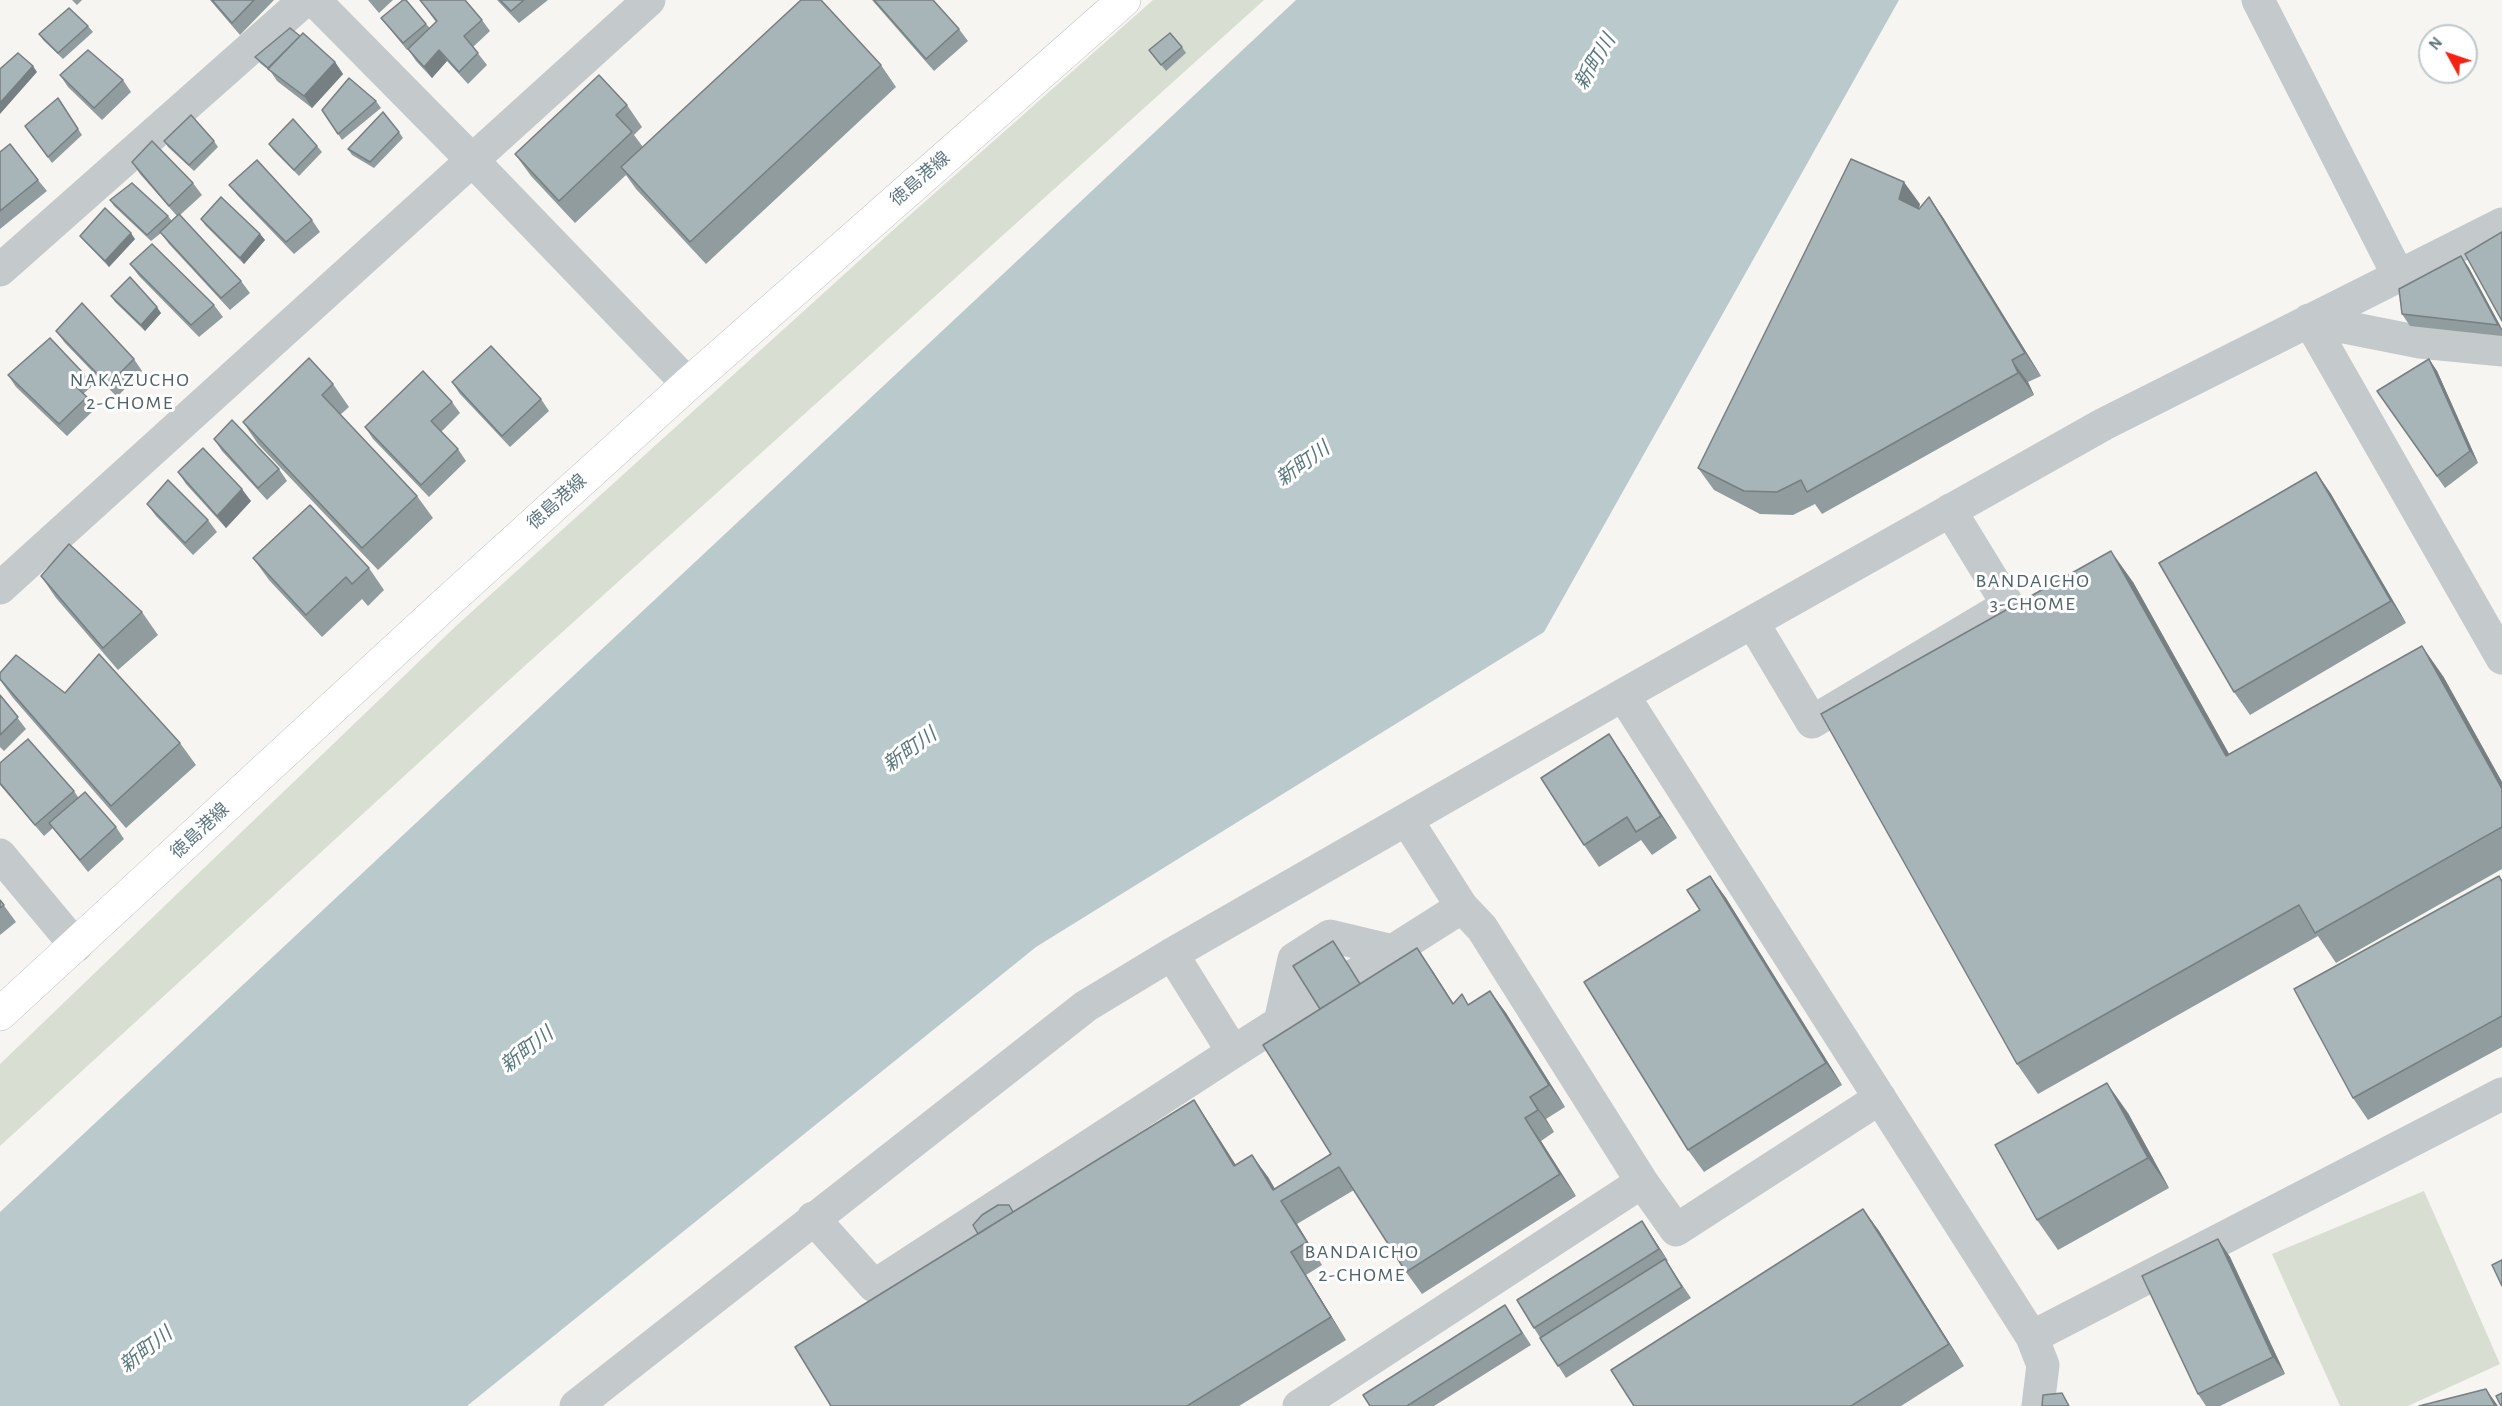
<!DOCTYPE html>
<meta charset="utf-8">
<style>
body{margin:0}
#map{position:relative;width:2502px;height:1406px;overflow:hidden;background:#f6f5f1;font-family:"Alegreya Sans",sans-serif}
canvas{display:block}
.north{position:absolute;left:2418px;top:24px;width:60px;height:60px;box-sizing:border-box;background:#fff;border:2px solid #bec8cc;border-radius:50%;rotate:310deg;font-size:16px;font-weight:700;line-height:24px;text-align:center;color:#5d7680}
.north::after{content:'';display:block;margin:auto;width:21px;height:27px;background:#f52112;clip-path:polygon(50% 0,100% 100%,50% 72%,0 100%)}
</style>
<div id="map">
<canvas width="2502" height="1406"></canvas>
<div class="north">N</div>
</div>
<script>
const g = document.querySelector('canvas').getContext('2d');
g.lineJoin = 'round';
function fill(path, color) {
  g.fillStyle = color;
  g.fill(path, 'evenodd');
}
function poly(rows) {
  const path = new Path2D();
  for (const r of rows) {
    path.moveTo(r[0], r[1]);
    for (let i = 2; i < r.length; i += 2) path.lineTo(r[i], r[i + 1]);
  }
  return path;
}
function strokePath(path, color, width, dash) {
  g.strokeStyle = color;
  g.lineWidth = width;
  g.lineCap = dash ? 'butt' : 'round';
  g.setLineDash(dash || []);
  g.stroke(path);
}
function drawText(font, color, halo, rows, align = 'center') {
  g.font = font + ' "Alegreya Sans","Noto Sans JP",sans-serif';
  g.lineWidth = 6;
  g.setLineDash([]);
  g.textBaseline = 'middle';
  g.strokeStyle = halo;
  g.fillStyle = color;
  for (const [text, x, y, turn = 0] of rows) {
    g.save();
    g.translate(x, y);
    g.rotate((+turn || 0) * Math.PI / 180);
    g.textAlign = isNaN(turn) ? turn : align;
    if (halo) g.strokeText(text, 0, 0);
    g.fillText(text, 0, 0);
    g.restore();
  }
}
fill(poly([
 [1153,0,1264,0,508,681,0,1146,0,1064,456,626,902,222],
 [2424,1191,2500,1364,2408,1406,2340,1406,2272,1254]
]), '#d8ded2');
fill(poly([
 [1296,0,1899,0,1544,632,1036,947,467,1406,0,1406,0,1212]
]), '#bacacc');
const major = poly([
 [0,1014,443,606,688,384,1124,0]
]);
strokePath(major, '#b5bbbd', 34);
strokePath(poly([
 [314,0,472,160,688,384],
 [2258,0,2398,275],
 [0,270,305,0],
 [2309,320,2502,658],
 [2309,320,2420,342,2502,350],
 [0,588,649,0],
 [1753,623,1812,722,2008,605,1950,510],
 [1623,695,2032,1337,2043,1365,2038,1406],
 [1415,833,1462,907,1482,928,1642,1182,1676,1230,1880,1098],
 [0,855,76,946],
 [1172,954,1233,1052],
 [1280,1022,1294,959,1330,936,1393,951],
 [813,1218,874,1286,1233,1052,1462,907],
 [2032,1337,2502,1094],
 [576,1406,1086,1006,1172,954,1623,695,2104,424,2502,224],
 [1299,1406,1642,1182]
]), '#c4c9cc', 33);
strokePath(major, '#fff', 33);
fill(poly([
 [72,0,82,0,77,5],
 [210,0,274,0,240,35],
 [368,0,393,0,379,13],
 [420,0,482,20,490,31,473,47,487,65,468,84,447,61,432,78,416,61,408,49,410,47,407,50,381,18,426,24,430,28,436,22],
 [497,0,548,0,519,23],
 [872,0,933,0,959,29,968,41,934,71],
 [88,26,93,32,63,59,43,40,39,34],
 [1182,47,1186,53,1166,71,1149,50],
 [255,57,335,62,343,74,312,108,277,81,271,72,260,63],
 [881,65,896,87,706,264,636,189,626,175,575,223,531,176,515,154,627,105,642,127,634,135,643,147],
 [60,75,123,80,131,92,102,120,68,87],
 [58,98,82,135,52,163,25,126],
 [376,101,381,108,342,140,322,110],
 [399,132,403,138,374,168,352,155,348,149],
 [164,141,214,141,218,147,194,171,168,147],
 [269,144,317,146,322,152,299,176,273,150],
 [0,152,38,180,47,191,0,229],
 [132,162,193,183,202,195,180,215,241,281,250,293,230,310,169,244,161,233,151,241,114,206,110,200,168,216,172,221,177,216,140,174],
 [229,185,312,220,320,232,294,254,238,196],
 [1929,197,1944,219,2041,376,2028,382,2034,395,1822,514,1815,504,1793,515,1760,514,1714,490,1698,468,1920,204,1919,209],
 [201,219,260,234,265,240,244,264,205,225],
 [80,236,135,239,109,267,85,242],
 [2461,256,2469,268,2502,329,2502,336,2410,326,2402,314],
 [130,264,214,305,223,317,199,337,139,276],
 [111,296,161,313,145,331,115,302],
 [56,331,134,359,142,371,117,397,65,343],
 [2429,359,2437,371,2478,463,2445,488,2377,391],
 [84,374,92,386,83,394,87,397,95,409,67,436,16,387,8,375],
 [452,382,541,399,549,411,510,447,460,394],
 [333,384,349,407,340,415,417,496,433,518,378,570,258,444,243,422],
 [452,402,460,413,441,432,458,449,466,461,429,497,373,439,365,427],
 [214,439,279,469,287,481,267,500,222,451],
 [178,472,251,501,226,528,186,484],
 [2316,472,2331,494,2406,623,2250,715,2234,692],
 [147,504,208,520,217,532,193,555,156,516],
 [253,558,369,568,384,590,368,606,362,599,322,637,269,580],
 [41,576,142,612,158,635,118,670,56,598],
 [2133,582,2229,754,2443,676,2502,782,2502,869,2336,963,2318,936,2038,1094,2017,1064],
 [0,673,65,693,180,743,196,765,126,828,13,698,0,680],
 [0,695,26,729,4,751,0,747],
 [1624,756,1677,838,1652,855,1641,840,1599,867,1584,845],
 [0,763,74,791,78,797,116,827,124,839,88,872,53,828,44,836,0,785],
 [1710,876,1726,898,1842,1085,1704,1172,1688,1150,1700,910],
 [2499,876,2502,880,2502,1047,2368,1120,2353,1098],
 [0,900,16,922,0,935],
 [1432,970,1454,1004,1462,994,1469,1005,1490,991,1506,1013,1565,1107,1546,1119,1554,1132,1541,1141,1576,1196,1422,1294,1406,1272,1354,1190,1297,1224,1322,1265,1306,1275,1346,1340,1239,1406,831,1406,1014,1212,1194,1100,1209,1123,1236,1165,1268,1177,1275,1189,1331,1154,1320,1009,1360,983],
 [2128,1113,2169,1188,2058,1250,2037,1220],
 [1863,1209,1879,1231,1964,1366,1901,1406,1634,1406],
 [1642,1221,1668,1261,1666,1261,1691,1298,1566,1378,1534,1328],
 [2218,1239,2230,1257,2285,1374,2220,1406,2206,1406,2198,1394],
 [1505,1305,1531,1345,1434,1406,1370,1406]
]), '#909c9e');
fill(poly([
 [439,50,447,61,432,78,424,67],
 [335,62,343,74,312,108,304,96],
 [33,66,37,72,0,114,0,103],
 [1904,182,1920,204,1915,221,1899,199],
 [1929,197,1944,219,2041,376,2025,353],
 [131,233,135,239,109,267,105,261],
 [260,234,265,240,244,264,240,258],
 [2461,256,2469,268,2502,329,2502,331,2498,325],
 [157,307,161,313,145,331,141,325],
 [2429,359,2437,371,2478,463,2470,451],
 [2012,360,2028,382,2034,395,2018,373],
 [2316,472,2331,494,2406,623,2391,601],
 [242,489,251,501,226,528,217,516],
 [2111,551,2133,582,2247,786,2226,756],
 [2422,646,2443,676,2502,782,2502,789],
 [1609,734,1624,756,1677,838,1661,816],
 [1710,876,1726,898,1842,1085,1826,1063],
 [1417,948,1432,970,1468,1027,1453,1004],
 [1490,991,1506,1013,1565,1107,1549,1085],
 [2107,1083,2128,1113,2169,1188,2148,1158],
 [1530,1097,1546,1119,1554,1132,1538,1110],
 [1194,1100,1209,1123,1250,1188,1234,1166],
 [1525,1118,1541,1141,1576,1196,1560,1174],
 [1252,1155,1268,1177,1282,1201,1273,1190],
 [1281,1201,1297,1224,1322,1265,1307,1242],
 [1863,1209,1879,1231,1964,1366,1949,1344],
 [1642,1221,1650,1233,1668,1261,1659,1249],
 [2218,1239,2230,1257,2285,1374,2273,1357],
 [1291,1252,1306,1275,1346,1340,1331,1317],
 [2486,1389,2498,1406,2495,1406]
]), '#767f81');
const building = poly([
 [212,0,254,0,232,23,212,0],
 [403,0,406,0,426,24,403,43,381,18,403,0],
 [420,0,465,0,482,20,464,36,478,53,459,72,439,50,424,67,408,49,437,21,420,0],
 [500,0,524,0,511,11,500,0],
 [801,0,821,0,881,65,690,242,621,167,801,0],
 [874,0,933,0,959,29,926,59,874,0],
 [69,8,88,26,58,53,39,34,69,8],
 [290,28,300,36,268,68,255,57,290,28],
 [303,33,335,62,304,96,268,69,303,33],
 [1170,33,1182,47,1161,65,1149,50,1170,33],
 [88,50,123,80,94,108,60,75,88,50],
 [18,53,33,66,0,103,0,69,18,53],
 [599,75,627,105,616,115,632,132,559,201,515,154,599,75],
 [349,78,376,101,338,134,322,110,349,78],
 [58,98,78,129,48,157,25,126,58,98],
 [383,112,399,132,370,162,348,149,383,112],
 [191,115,214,141,189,165,164,141,191,115],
 [293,119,317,146,294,170,269,144,293,119],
 [152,141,193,183,169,206,132,162,152,141],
 [10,144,38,180,0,211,0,152,10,144],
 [1851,159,1904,182,1899,199,1919,209,1929,197,2025,353,2012,360,2018,373,1807,492,1801,480,1777,492,1744,491,1698,468,1851,159],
 [257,160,312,220,286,242,229,185,257,160],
 [132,183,168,216,147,235,110,200,132,183],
 [221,197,260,234,240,258,201,219,221,197],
 [105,208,131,233,105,261,80,236,105,208],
 [179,214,241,281,221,298,160,232,179,214],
 [2502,232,2502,321,2465,254,2502,232],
 [152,244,214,305,191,325,130,264,152,244],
 [2461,256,2498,325,2402,314,2399,289,2461,256],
 [130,277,157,307,141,325,111,296,130,277],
 [82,303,134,359,108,385,56,331,82,303],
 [50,338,84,374,73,384,87,397,59,424,8,375,50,338],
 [491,346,541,399,502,436,452,382,491,346],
 [309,358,333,384,322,395,417,496,362,548,243,422,309,358],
 [2429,359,2470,451,2437,476,2377,391,2429,359],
 [423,371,452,402,431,421,458,449,421,485,365,427,423,371],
 [232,420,279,469,258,488,214,439,232,420],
 [203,448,242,489,217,516,178,472,203,448],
 [2316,472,2391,601,2234,692,2159,563,2316,472],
 [168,480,208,520,185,543,147,504,168,480],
 [310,505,369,568,352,584,346,577,306,615,253,558,310,505],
 [69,544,142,612,103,648,41,576,69,544],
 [2111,551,2226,756,2422,646,2502,789,2502,827,2315,933,2299,905,2017,1064,1821,714,2111,551],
 [99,654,180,743,111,806,0,679,0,673,16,655,65,693,99,654],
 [0,695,18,717,0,735,0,695],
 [1609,734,1661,816,1636,832,1627,817,1584,845,1541,778,1609,734],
 [28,739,74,791,35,825,0,783,0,763,28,739],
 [85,792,116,827,80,860,49,823,85,792],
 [1710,876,1826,1063,1688,1150,1584,982,1700,910,1687,890,1710,876],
 [2499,876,2502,882,2502,1016,2353,1098,2294,989,2499,876],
 [0,900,4,905,0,908,0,900],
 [1333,941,1360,984,1320,1009,1293,966,1333,941],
 [1417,948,1453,1004,1462,994,1468,1005,1490,991,1549,1085,1530,1097,1538,1110,1525,1118,1560,1174,1406,1272,1339,1167,1281,1201,1307,1242,1291,1252,1331,1317,1187,1406,831,1406,795,1347,1194,1100,1234,1166,1252,1155,1273,1190,1331,1154,1263,1045,1417,948],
 [2107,1083,2148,1158,2037,1220,1995,1145,2107,1083],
 [998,1205,1009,1205,1013,1212,978,1234,973,1225,982,1215,998,1205],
 [1863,1209,1949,1344,1851,1406,1634,1406,1611,1370,1863,1209],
 [1642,1221,1659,1249,1534,1328,1517,1300,1642,1221],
 [2218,1239,2273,1357,2198,1394,2142,1276,2218,1239],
 [1665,1259,1682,1287,1558,1366,1540,1338,1665,1259],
 [2502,1260,2502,1286,2492,1265,2502,1260],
 [1505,1305,1522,1333,1407,1406,1370,1406,1363,1395,1505,1305],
 [2486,1389,2495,1406,2419,1406,2486,1389],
 [2062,1393,2069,1406,2042,1406,2043,1395,2062,1393],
 [2502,1393,2502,1406,2501,1406,2496,1396,2502,1393]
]);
fill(building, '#a8b5b8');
strokePath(building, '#767f81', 1.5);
drawText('18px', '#5d7680', '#fff', [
 ["徳島港線",920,179,-41],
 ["徳島港線",557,502,-42],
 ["徳島港線",200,831,-43]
]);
drawText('italic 20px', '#58787c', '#fff', [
 ["新町川",1595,62,-59],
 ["新町川",1303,464,-36],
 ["新町川",910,750,-36],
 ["新町川",527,1050,-38],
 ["新町川",146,1350,-38]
]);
g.letterSpacing = '1.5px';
drawText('20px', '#50636a', '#fff', [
 ["NAKAZUCHO",130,380],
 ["2-CHOME",130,403],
 ["BANDAICHO",2033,581],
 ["3-CHOME",2033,604],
 ["BANDAICHO",1362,1252],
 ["2-CHOME",1362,1275]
]);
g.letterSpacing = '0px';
</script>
